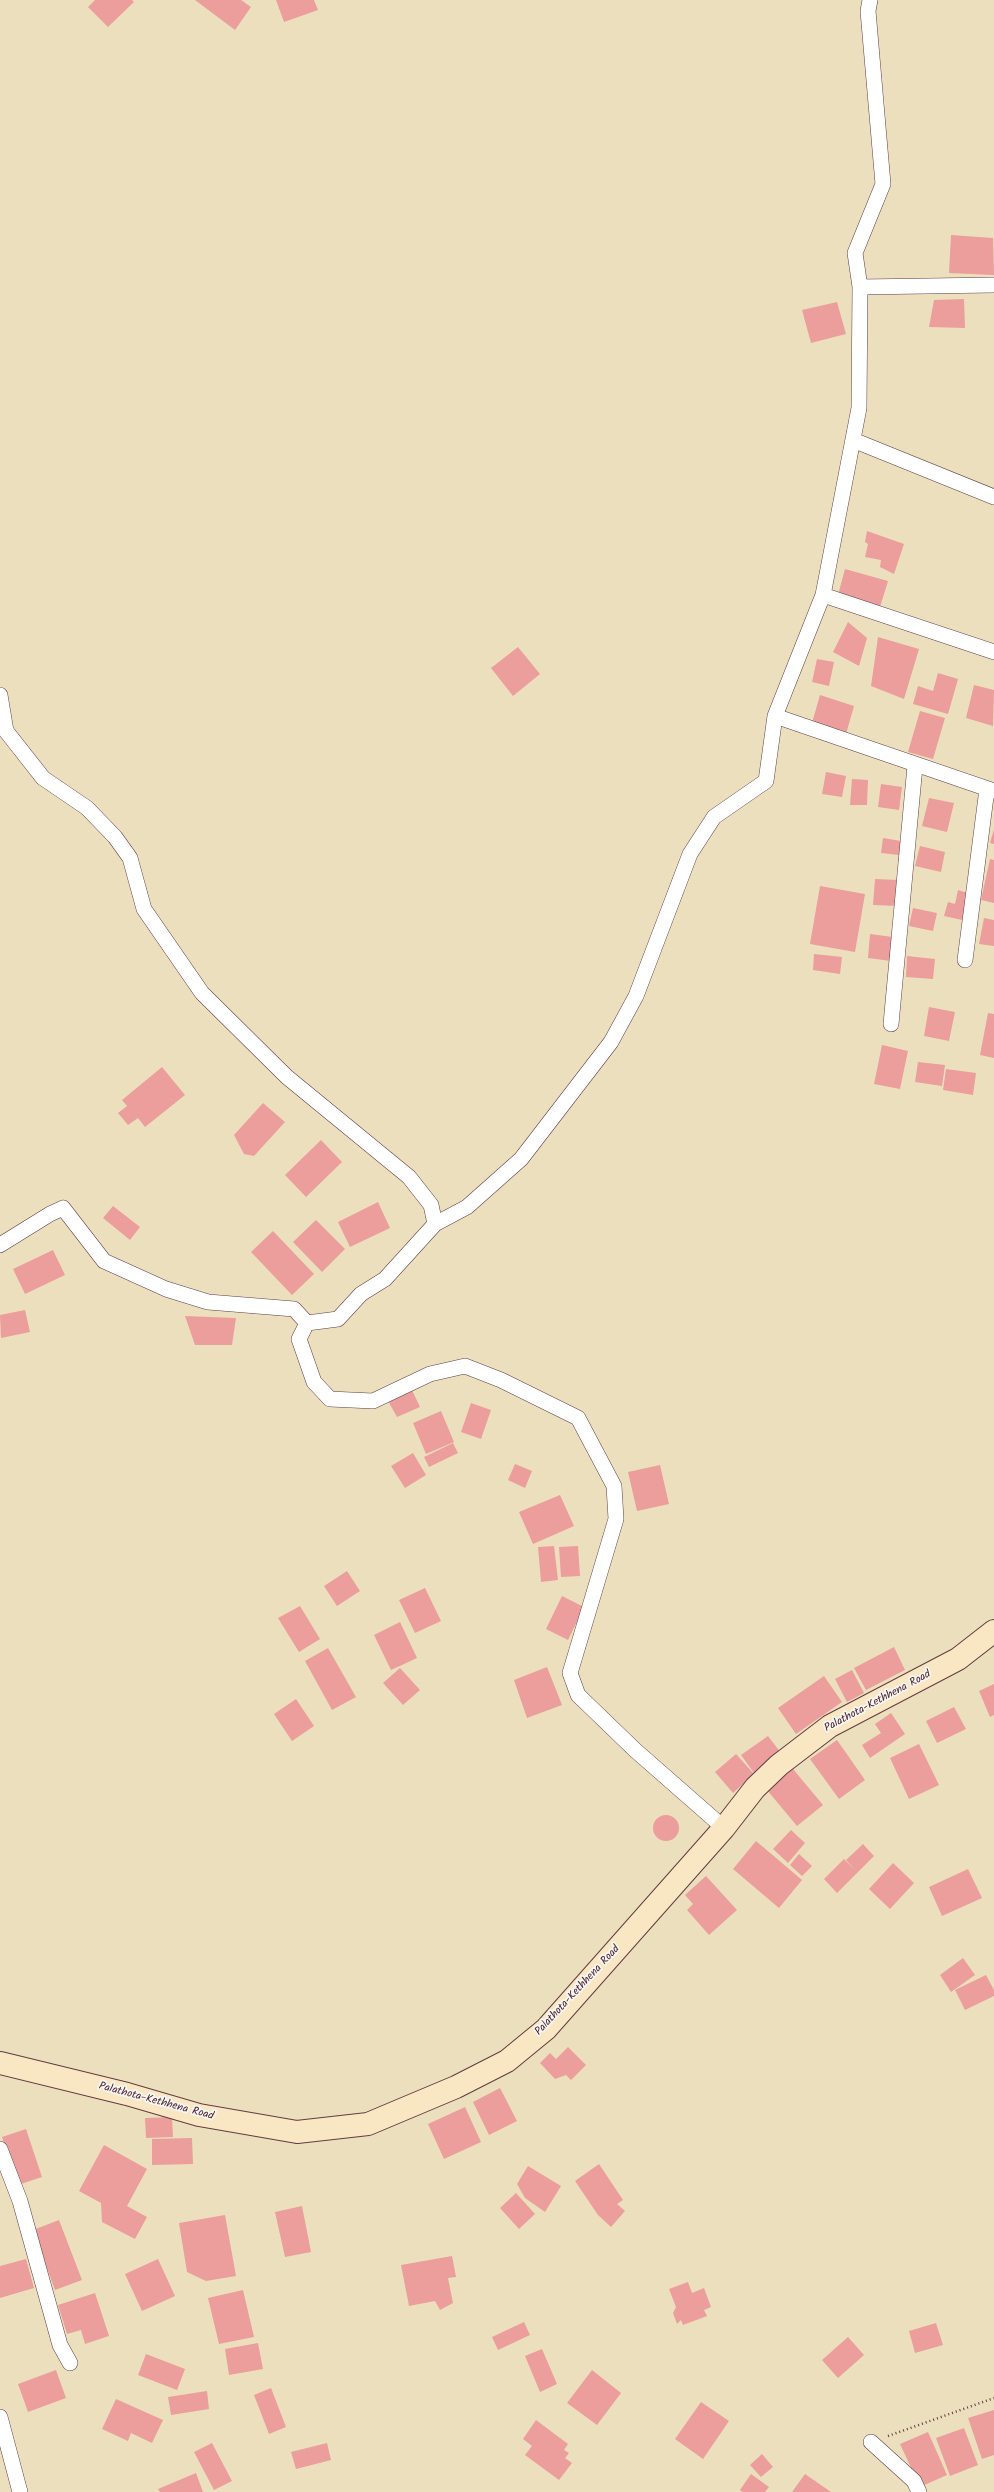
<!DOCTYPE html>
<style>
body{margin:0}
canvas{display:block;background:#ecdfbe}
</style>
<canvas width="994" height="2492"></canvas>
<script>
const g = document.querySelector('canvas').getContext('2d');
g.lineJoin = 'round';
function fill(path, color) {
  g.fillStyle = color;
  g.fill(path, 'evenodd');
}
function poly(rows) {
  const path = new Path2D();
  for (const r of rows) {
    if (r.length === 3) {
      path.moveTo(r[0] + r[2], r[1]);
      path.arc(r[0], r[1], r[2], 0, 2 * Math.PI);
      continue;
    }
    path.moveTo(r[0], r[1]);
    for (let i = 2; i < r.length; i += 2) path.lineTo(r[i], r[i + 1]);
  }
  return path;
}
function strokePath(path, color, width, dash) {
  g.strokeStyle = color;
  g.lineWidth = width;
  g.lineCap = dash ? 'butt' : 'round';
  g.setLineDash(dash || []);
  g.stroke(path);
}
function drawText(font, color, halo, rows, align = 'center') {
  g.font = font + ' Kalam,sans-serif';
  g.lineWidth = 3.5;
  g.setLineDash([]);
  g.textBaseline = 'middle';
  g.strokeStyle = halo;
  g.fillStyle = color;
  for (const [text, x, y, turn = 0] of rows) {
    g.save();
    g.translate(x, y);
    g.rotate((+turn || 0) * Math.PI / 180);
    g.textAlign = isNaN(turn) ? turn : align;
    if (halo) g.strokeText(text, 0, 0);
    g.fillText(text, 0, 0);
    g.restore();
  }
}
fill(poly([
 [95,0,132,0,134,2,108,27,88,7],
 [195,0,241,0,251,7,235,30],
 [276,0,314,0,318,10,284,22],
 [951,235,993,238,994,275,949,273],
 [964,299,965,328,929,327,934,300],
 [837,302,846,334,811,343,802,310],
 [867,531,904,544,894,574,880,567,881,560,865,557,868,544,865,542],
 [845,569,888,581,880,607,838,595],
 [848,622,867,638,859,666,833,652],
 [878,637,919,649,904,699,871,686],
 [518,647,540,674,513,696,491,668],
 [817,659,834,662,829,686,812,682],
 [938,673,958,679,948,714,913,704,918,686,933,691],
 [974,685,994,690,993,726,966,718],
 [820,695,854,706,846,734,812,723],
 [920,711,945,718,933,759,908,752],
 [826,772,846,776,842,797,822,794],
 [852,779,868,780,867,805,850,805],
 [881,784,902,787,899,810,878,807],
 [929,798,954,803,947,832,922,826],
 [994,829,994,844,990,843],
 [883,838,901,841,899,855,881,853],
 [920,846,945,852,941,872,915,866],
 [990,859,994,860,994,903,981,900],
 [875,879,898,880,897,906,873,905],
 [820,886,865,894,855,952,810,944],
 [958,890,968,893,962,920,944,916,948,902,955,904],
 [913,908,937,913,933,931,909,926],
 [984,918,994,920,994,946,979,944],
 [870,934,893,937,891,961,868,958],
 [814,954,842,957,840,974,813,970],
 [907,956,935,959,933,979,906,977],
 [929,1007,955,1012,949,1041,924,1036],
 [988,1013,994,1014,994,1058,980,1055],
 [882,1045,908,1051,900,1089,874,1084],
 [918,1062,945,1065,942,1086,915,1082],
 [162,1067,185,1095,145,1127,138,1118,128,1125,118,1113,127,1106,122,1100],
 [946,1069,976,1073,973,1095,943,1090],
 [263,1103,285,1122,254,1156,244,1154,234,1135],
 [321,1140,342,1162,306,1197,285,1175],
 [378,1202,390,1228,350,1247,338,1222],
 [113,1206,140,1227,130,1240,103,1218],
 [316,1220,345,1249,322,1272,293,1242],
 [273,1231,314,1274,292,1295,251,1252],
 [53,1250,65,1275,25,1294,13,1269],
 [25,1310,30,1332,1,1338,0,1315],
 [185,1316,236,1318,232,1345,195,1345],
 [411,1388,420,1407,397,1417,387,1399],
 [471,1403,491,1410,481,1439,461,1432],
 [441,1411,454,1442,426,1454,413,1423],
 [453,1443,458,1453,429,1467,424,1457],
 [413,1453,426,1475,405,1488,391,1466],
 [515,1464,532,1471,525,1488,508,1480],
 [660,1465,669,1504,637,1511,628,1472],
 [560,1495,574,1526,533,1544,519,1512],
 [554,1546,558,1580,541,1582,538,1547],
 [578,1546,580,1576,561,1577,559,1547],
 [347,1571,360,1591,337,1606,324,1586],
 [425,1588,441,1621,415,1633,399,1600],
 [562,1596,584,1607,568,1640,546,1629],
 [300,1606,320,1639,299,1652,278,1618],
 [400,1622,417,1658,391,1670,374,1635],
 [894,1647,905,1670,866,1690,854,1668],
 [328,1648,356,1697,332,1710,305,1661],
 [547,1667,562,1705,527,1718,514,1680],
 [400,1668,420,1690,403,1705,383,1683],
 [852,1670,864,1693,847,1702,835,1679],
 [824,1676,842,1702,796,1734,778,1708],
 [994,1684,994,1715,990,1717,979,1691],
 [296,1699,314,1726,292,1741,274,1714],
 [954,1707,966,1729,937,1743,926,1721],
 [891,1713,905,1734,870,1758,862,1745,881,1733,875,1724],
 [768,1736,781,1753,754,1773,741,1755],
 [837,1740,865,1780,839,1799,810,1759],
 [919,1744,939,1785,909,1799,890,1758],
 [736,1754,754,1774,733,1793,715,1772],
 [793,1769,823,1805,797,1826,767,1790],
 [666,1828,13],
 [791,1830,805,1843,788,1863,773,1849],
 [756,1841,802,1880,779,1908,733,1869],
 [863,1844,874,1856,837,1893,824,1879,844,1859,855,1870,846,1860],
 [799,1854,812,1866,802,1876,790,1865],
 [893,1863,914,1883,890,1909,869,1889],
 [968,1869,982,1898,942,1916,929,1887],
 [706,1876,737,1910,709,1935,687,1910,693,1904,685,1895],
 [963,1958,975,1975,951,1992,940,1975],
 [986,1975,994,1990,994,1996,965,2010,955,1990],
 [568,2047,586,2065,571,2080,566,2075,555,2079,540,2063,550,2053,556,2059],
 [500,2088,517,2121,489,2135,473,2102],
 [465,2107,481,2142,444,2159,428,2124],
 [172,2117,173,2137,146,2138,145,2118],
 [26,2129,42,2177,18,2185,2,2137],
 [192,2138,193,2164,152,2165,152,2139],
 [104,2145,147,2169,127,2206,147,2217,135,2239,102,2222,101,2203,79,2191],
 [599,2164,623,2200,617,2204,625,2211,611,2227,598,2215,575,2181],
 [528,2166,561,2186,545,2212,525,2198,517,2184],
 [516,2193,535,2214,519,2229,500,2208],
 [302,2206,311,2252,285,2257,275,2212],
 [225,2215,236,2276,206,2281,187,2272,179,2223],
 [59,2220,82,2280,55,2290,33,2230],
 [452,2256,456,2277,448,2278,453,2303,440,2310,435,2301,409,2306,401,2265],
 [26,2259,34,2288,0,2298,0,2266],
 [158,2259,175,2296,142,2311,125,2274],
 [688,2282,692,2293,704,2288,711,2307,704,2310,707,2316,683,2325,681,2320,677,2324,673,2313,676,2307,669,2289],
 [243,2290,254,2337,219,2344,208,2298],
 [95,2293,109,2336,85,2344,81,2330,67,2334,58,2305],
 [524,2322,530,2335,498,2350,492,2337],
 [936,2323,943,2345,915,2353,909,2331],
 [848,2337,864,2355,838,2378,822,2360],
 [258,2343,263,2369,229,2375,225,2349],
 [542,2349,557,2384,540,2392,525,2356],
 [146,2354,185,2369,177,2390,138,2375],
 [56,2370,66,2398,28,2412,18,2384],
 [592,2370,621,2393,597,2425,567,2403],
 [271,2388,286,2427,269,2434,254,2395],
 [207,2391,209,2409,171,2415,168,2397],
 [116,2399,163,2420,152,2443,131,2433,128,2441,102,2429],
 [701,2402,729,2421,703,2459,675,2439],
 [994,2410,994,2455,982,2459,968,2418],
 [536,2420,568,2444,564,2450,569,2453,565,2458,572,2463,559,2480,525,2455,532,2446,523,2439],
 [964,2428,978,2465,950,2476,936,2438],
 [928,2432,947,2475,920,2487,900,2444],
 [212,2443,232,2481,214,2490,194,2452],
 [327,2443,331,2460,296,2469,291,2452],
 [762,2454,773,2467,761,2477,750,2465],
 [196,2473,203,2492,160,2492,158,2489],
 [751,2474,769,2487,765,2492,743,2492,740,2490],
 [805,2474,831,2492,792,2492]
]), '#eb9e9b');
const street = poly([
 [860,287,994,285],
 [853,440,994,497],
 [823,595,994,652],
 [0,695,6,731,43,778,87,808,115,837,130,858,144,909,202,993,287,1077,409,1177,431,1205,435,1224,385,1279,361,1294,338,1319,307,1323,299,1339,314,1382,330,1399,373,1401,430,1374,465,1366,501,1380,578,1418,614,1486,616,1519,570,1673,578,1695,635,1750,724,1828],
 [775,716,994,791],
 [965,960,987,789],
 [891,1024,915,766],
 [435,1224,467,1207,521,1159,611,1042,636,996,690,854,714,817,766,781,775,716,823,595,859,408,860,287,855,253,883,184,868,11,870,0],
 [0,1245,50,1214,63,1208,104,1261,166,1289,208,1302,294,1309,307,1323],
 [0,2149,20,2201,60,2345,70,2363],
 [0,2417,20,2492],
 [871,2442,914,2481,919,2492]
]);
const secondary = poly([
 [0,2063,127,2094,199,2115,297,2132,368,2124,456,2087,507,2061,546,2029,724,1828,755,1788,779,1765,830,1726,958,1659,994,1631]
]);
strokePath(street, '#623c41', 16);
strokePath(secondary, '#623c41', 24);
strokePath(poly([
 [888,2436,994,2398]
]), '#623c41', 2.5, [1, 3]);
strokePath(street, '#fff', 15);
strokePath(secondary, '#f9e7c3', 22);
drawText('11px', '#4a1f2b', '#f6f6f2', [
 ["Palathota-Kethhena Road",878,1702,-28],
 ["Palathota-Kethhena Road",578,1991,-47],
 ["Palathota-Kethhena Road",156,2102,15]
]);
</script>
